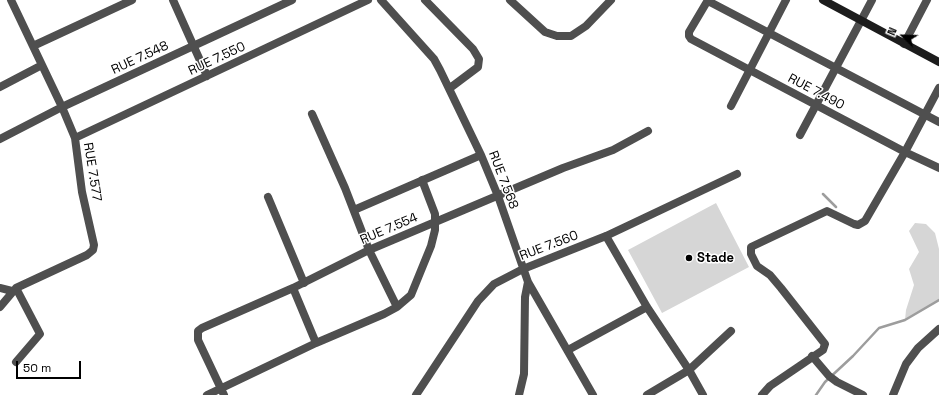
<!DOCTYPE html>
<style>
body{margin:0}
#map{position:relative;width:939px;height:395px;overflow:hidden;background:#fff;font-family:"Space Grotesk",sans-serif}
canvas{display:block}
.north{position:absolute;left:883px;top:16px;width:40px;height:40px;-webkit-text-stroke:3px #fff;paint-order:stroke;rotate:293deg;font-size:11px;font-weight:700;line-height:16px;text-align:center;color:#000}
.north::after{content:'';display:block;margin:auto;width:14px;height:18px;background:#000;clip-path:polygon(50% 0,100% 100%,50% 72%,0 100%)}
.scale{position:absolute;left:16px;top:361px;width:65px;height:18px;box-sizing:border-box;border:2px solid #000;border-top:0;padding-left:5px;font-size:12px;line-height:14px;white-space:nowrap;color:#000;-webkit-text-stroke:3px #fff;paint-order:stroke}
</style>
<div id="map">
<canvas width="939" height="395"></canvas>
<div class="north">N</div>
<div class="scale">50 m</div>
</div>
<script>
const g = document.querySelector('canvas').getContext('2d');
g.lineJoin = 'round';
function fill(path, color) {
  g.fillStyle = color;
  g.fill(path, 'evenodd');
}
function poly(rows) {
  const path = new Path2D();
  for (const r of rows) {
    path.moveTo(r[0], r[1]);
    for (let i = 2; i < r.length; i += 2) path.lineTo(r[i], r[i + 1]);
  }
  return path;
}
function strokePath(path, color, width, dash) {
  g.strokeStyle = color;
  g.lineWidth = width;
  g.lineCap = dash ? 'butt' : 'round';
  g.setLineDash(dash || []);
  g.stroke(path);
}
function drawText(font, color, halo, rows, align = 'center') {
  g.font = font + ' "Space Grotesk",sans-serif';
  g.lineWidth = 3;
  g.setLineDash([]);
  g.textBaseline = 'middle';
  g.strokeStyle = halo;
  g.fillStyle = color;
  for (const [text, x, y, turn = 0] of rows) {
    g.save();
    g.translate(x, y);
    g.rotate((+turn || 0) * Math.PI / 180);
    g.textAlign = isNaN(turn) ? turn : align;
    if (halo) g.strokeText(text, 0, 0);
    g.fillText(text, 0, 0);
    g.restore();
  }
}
fill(poly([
 [716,203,749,267,662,313,628,250],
 [915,223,926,224,935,233,939,249,939,300,905,320,906,310,914,285,909,269,919,252,909,231]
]), '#d6d6d6');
strokePath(poly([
 [823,194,836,207],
 [816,395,825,382,853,356,879,328,905,320,939,300]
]), '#9d9d9d', 2.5);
strokePath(poly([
 [173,0,207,76],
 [381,0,434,59,440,70,481,155,498,196,528,282,525,297,524,374,519,395],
 [425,0,473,49,479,59,478,67,450,88],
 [510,0,545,32,557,36,571,36,586,26,611,0],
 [708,0,689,32,689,36,691,39,905,152,939,88],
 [708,1,939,122],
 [904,44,927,0],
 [33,46,132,0],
 [0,87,42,65],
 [731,106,786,0],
 [312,114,345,188,369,250,397,307],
 [800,135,872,0],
 [75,138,368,0],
 [0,139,62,107,292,0],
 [268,197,304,283],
 [354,210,481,155],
 [606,236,647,307,689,370,703,395],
 [528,282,593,395],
 [0,288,12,291],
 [16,288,40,334,16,362],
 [293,288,316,343],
 [0,307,16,288,87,255,93,250,94,245,82,192,75,138,62,107,11,0],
 [568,350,647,307],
 [812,356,829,376,837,382,863,395],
 [207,395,316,343,384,314,397,307,411,295,431,246,435,230,435,214,422,180],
 [224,395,198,340,198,331,202,328,293,288,369,250,563,168,613,150,648,131],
 [416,395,478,301,494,284,523,269,606,236,737,174],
 [647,395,689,370,731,331],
 [762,395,770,386,823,350,825,344,781,288,770,275,757,266,751,254,751,247,827,211,854,224,858,225,865,221,905,152,939,168],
 [893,395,906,364,918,348,939,329]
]), '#4f4f4f', 8);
strokePath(poly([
 [823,0,939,62]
]), '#1c1c1c', 8);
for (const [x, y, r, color] of [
 [689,258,4,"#000"]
]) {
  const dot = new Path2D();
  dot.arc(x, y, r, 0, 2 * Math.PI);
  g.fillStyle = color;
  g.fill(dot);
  strokePath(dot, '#fff', 1.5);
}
drawText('13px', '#000', '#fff', [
 ["RUE 7.548",140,58,-25],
 ["RUE 7.550",217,59,-25],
 ["RUE 7.490",816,92,28],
 ["RUE 7.577",92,172,81],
 ["RUE 7.568",503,180,69],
 ["RUE 7.554",389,229,-23],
 ["RUE 7.560",549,246,-21]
]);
drawText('bold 13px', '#000', '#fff', [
 ["Stade",697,258]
], 'left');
</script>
